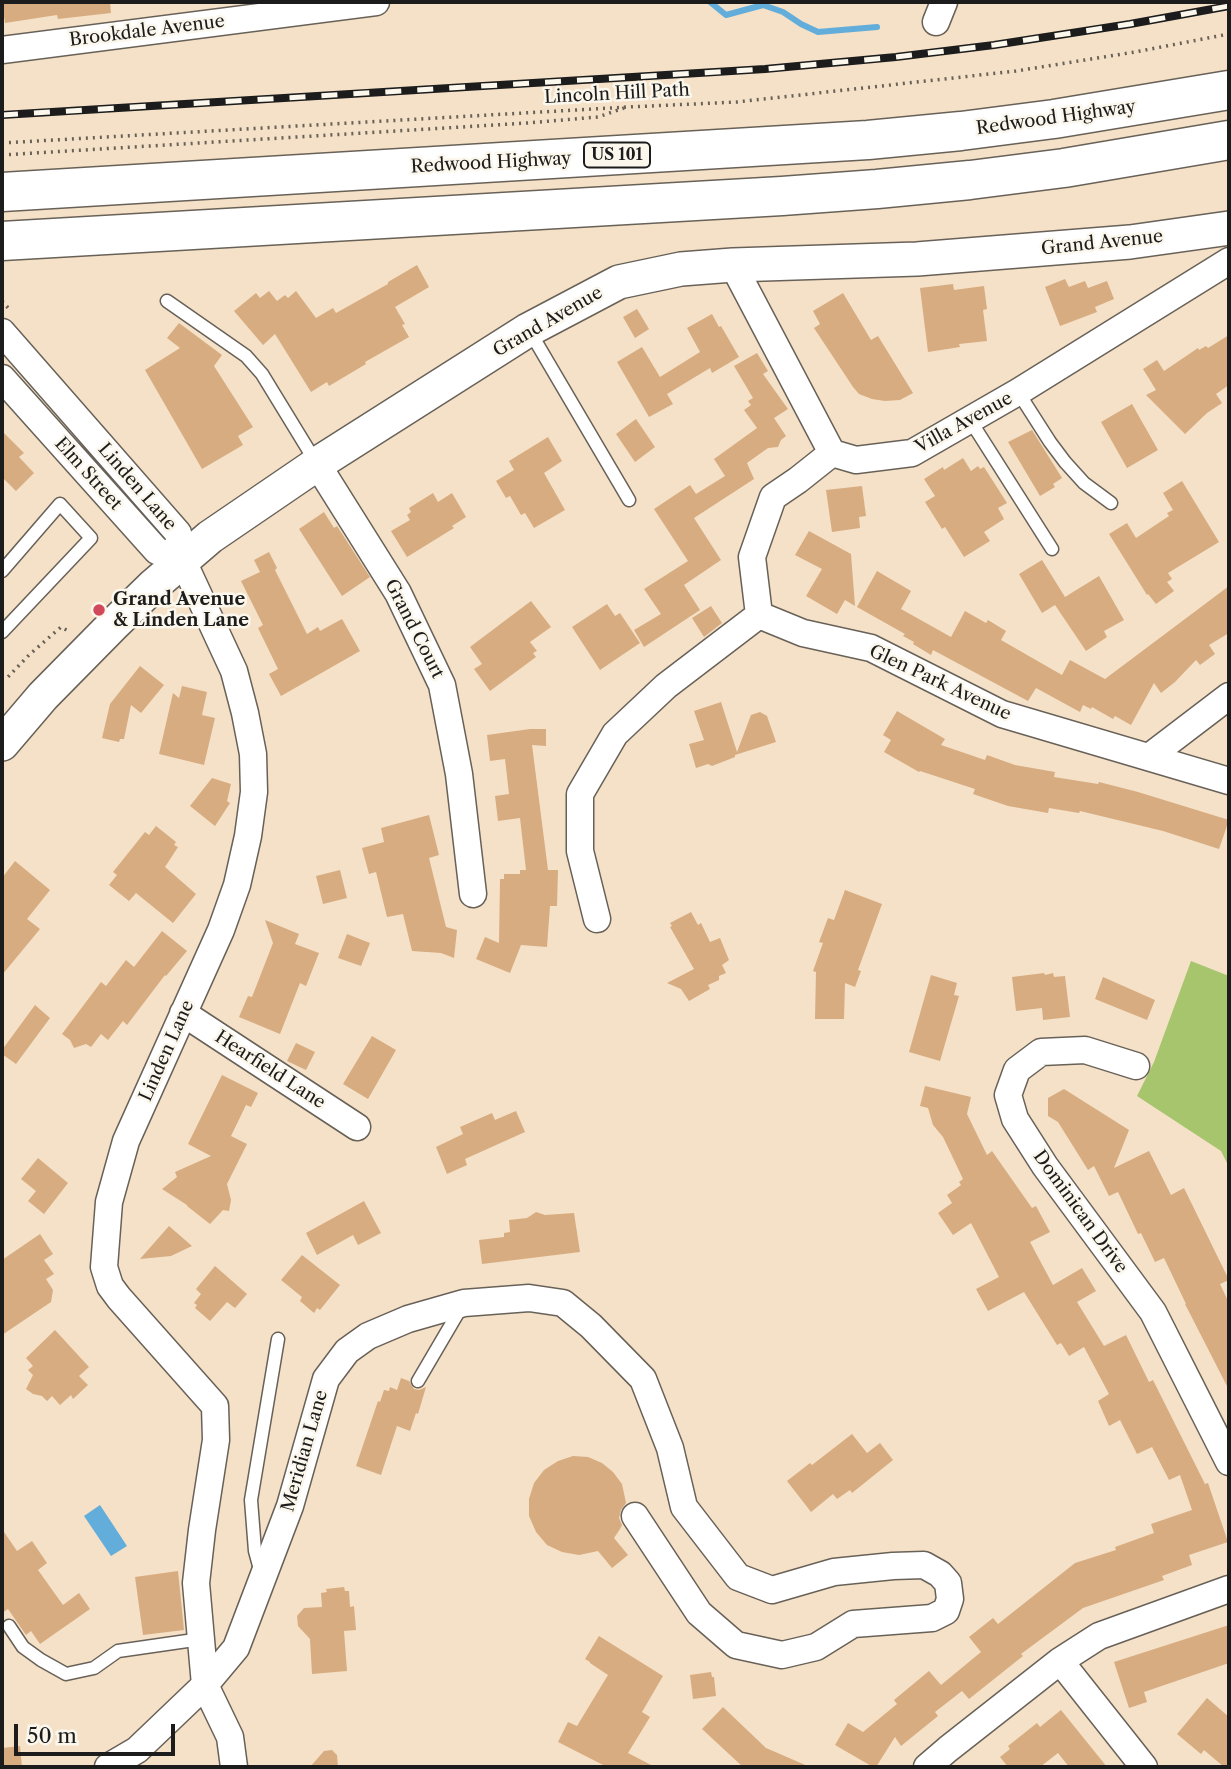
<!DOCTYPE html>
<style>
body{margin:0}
#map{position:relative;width:1231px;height:1769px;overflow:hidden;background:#f5e1c7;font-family:"Libre Caslon Text",serif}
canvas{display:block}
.frame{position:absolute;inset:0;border:4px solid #1c1c1c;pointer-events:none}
.scale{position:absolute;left:14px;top:1724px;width:161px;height:32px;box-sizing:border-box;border:4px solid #1c1c1c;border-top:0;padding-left:9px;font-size:21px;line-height:24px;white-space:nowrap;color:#1c1c1c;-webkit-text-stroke:5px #fbf7ec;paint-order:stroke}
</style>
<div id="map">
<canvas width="1231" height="1769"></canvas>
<div class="frame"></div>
<div class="scale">50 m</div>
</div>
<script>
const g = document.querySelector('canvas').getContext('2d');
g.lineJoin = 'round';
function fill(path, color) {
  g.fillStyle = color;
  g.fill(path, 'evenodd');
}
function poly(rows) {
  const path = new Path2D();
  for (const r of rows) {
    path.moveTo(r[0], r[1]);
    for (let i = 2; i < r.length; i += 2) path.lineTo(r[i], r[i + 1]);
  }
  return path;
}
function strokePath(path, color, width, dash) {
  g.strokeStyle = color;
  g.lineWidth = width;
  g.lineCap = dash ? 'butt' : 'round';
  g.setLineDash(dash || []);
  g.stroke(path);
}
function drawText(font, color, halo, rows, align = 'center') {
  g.font = font + ' "Libre Caslon Text",serif';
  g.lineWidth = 5;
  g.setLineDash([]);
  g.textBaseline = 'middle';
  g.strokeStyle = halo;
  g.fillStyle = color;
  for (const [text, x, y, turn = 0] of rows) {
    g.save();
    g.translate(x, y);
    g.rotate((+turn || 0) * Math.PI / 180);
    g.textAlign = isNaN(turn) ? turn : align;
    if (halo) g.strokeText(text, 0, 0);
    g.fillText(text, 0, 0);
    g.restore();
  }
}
fill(poly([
 [1191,961,1229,976,1229,1167,1221,1151,1137,1096,1154,1062]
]), '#a6c56d');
fill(poly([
 [100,1505,127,1546,111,1556,84,1516]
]), '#62adda');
strokePath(poly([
 [710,2,726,15,763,5,783,12,801,24,818,32,877,27]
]), '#62adda', 6);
fill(poly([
 [2,2,110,2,111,13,58,19,57,15,5,23],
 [417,265,429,287,395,307,405,324,402,325,409,337,365,362,366,364,329,386,327,382,311,392,275,334,263,345,234,311,256,293,260,298,269,291,277,301,285,295,288,298,296,291,316,318,333,308,336,313,388,284,388,282],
 [1065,279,1069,287,1085,281,1088,288,1107,281,1114,299,1095,307,1097,312,1060,326,1045,287],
 [953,284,954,290,984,286,987,309,983,310,987,341,959,344,960,347,928,352,920,288],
 [843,293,871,340,878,336,913,393,900,400,885,401,872,399,859,394,853,387,814,328,820,324,813,311],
 [637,309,649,329,635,338,623,317],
 [712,314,719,327,721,326,739,357,712,373,710,368,667,394,673,404,649,417,617,362,642,347,660,377,700,352,687,328],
 [179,323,222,355,214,366,253,427,238,436,243,445,202,469,145,370,180,348,167,338],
 [1229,335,1229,385,1216,394,1222,403,1207,413,1185,434,1146,395,1156,390,1143,369,1157,360,1164,371,1198,348,1199,350,1206,346,1208,348],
 [757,353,768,371,763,374,788,409,774,418,786,436,781,440,778,447,768,448,747,463,754,479,694,518,721,560,684,585,700,610,644,647,634,630,661,614,644,589,688,561,654,509,690,485,696,494,725,476,714,459,757,428,744,410,751,405,748,401,753,398,734,366],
 [1132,404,1158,450,1127,468,1101,422],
 [636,419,655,447,635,462,616,434],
 [1032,430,1062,478,1053,484,1055,487,1040,496,1008,442],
 [2,431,24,453,19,457,34,473,16,491,2,477],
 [548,437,562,461,544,473,565,510,534,528,525,513,521,515,510,496,506,498,496,481,514,470,509,461],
 [963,458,971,471,978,466,980,469,984,467,1007,503,998,508,1004,519,984,532,990,541,964,557,945,527,942,529,925,502,935,496,924,479,943,467,944,470],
 [1182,481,1219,542,1168,573,1172,579,1167,582,1174,591,1156,604,1148,594,1147,595,1109,534,1127,523,1136,538,1169,516,1167,513,1173,510,1163,493],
 [862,486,866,516,859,517,860,528,832,532,826,490],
 [433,493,438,502,452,493,466,517,452,526,454,528,407,557,391,531,410,520,407,515,411,512,409,508],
 [324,512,334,528,337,526,370,577,342,596,299,529],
 [809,531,851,554,855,606,845,600,837,614,806,596,822,569,795,555],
 [269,552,277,568,275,570,307,634,318,627,320,631,342,619,360,651,281,696,269,674,278,669,258,628,263,625,241,581,260,572,254,560],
 [1042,560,1065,597,1099,576,1124,620,1104,631,1107,637,1086,651,1055,605,1042,613,1019,574],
 [877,571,911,591,901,609,951,637,965,611,986,623,988,620,1006,631,1001,640,1062,675,1070,660,1105,679,1229,586,1229,633,1209,645,1215,654,1200,665,1196,660,1175,682,1161,693,1154,683,1131,725,1115,716,1113,719,1092,707,1091,709,1083,705,1080,712,1036,688,1028,701,933,650,931,655,913,644,914,642,903,636,905,634,857,607],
 [531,601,551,627,530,642,537,651,533,653,536,657,490,691,474,669,482,664,470,647],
 [607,604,615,616,620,613,640,643,600,670,572,627],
 [711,606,722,623,704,637,692,618],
 [140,666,164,685,141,713,131,705,124,739,120,739,119,742,102,738,110,704],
 [182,686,207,692,202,715,215,718,204,765,159,754,173,693,179,698],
 [721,702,737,752,751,715,760,712,767,716,776,742,735,755,735,757,712,766,708,764,696,768,689,744,704,740,694,711],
 [897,711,945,739,941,745,985,760,987,755,1015,765,1055,772,1054,777,1098,784,1099,782,1138,792,1229,820,1219,849,1163,831,1080,811,1079,813,1049,808,1048,813,1008,806,973,794,975,789,920,771,919,772,884,752,891,740,883,735],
 [530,729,546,729,546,746,532,745,548,870,558,870,557,906,550,906,547,947,521,945,510,973,476,959,485,937,499,943,500,879,504,879,504,874,520,874,520,870,526,870,520,818,498,821,495,796,509,794,505,759,490,761,487,735],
 [212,778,231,784,227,801,230,803,215,826,190,806],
 [429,815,439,855,429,858,446,927,457,930,454,958,441,953,412,951,403,914,387,917,376,872,369,874,362,848,384,842,381,828],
 [156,826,176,842,174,845,178,847,165,867,196,894,173,923,136,893,129,901,109,885,117,875,113,872,145,832,149,835],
 [15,861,50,890,27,919,40,929,2,975,2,878],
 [340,870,347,898,323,904,316,876],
 [845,890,882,904,858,970,861,971,855,987,845,983,844,1019,815,1019,816,972,813,971,823,943,819,942,828,918,834,920],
 [691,912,698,925,701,923,710,942,720,938,729,960,722,965,726,973,719,976,719,980,708,985,710,989,689,1001,681,989,667,983,694,969,670,927,672,926,670,923],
 [265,920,299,934,295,944,319,953,306,986,300,983,280,1034,239,1017,248,996,252,997,273,943],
 [162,931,187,951,166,976,165,975,127,1025,123,1021,108,1040,101,1034,91,1047,86,1044,74,1048,70,1040,62,1034,101,982,106,986,126,960,134,967],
 [347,934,370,943,361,966,338,958],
 [1044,973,1045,975,1053,973,1054,977,1065,976,1070,1017,1043,1020,1042,1008,1016,1011,1012,977],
 [931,975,957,983,954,995,959,996,940,1061,909,1052],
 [1103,977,1155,1000,1147,1020,1095,999],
 [35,1005,50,1018,16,1064,2,1054,2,1050],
 [372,1036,396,1050,368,1099,343,1084],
 [296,1043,315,1052,306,1070,287,1061],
 [222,1075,258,1093,251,1107,246,1105,231,1136,247,1144,227,1184,231,1200,229,1211,223,1210,210,1224,187,1206,187,1205,162,1189,177,1177,175,1172,211,1156,188,1144],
 [925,1086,971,1097,967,1114,987,1155,992,1151,1032,1208,1036,1206,1050,1232,1030,1242,1053,1285,1082,1268,1096,1291,1077,1302,1104,1346,1126,1335,1149,1382,1153,1380,1205,1484,1208,1483,1228,1542,1189,1555,1192,1565,1162,1576,1164,1580,1083,1608,1021,1654,1023,1656,969,1699,962,1691,935,1712,938,1716,901,1746,895,1737,876,1767,873,1767,835,1745,848,1723,863,1732,897,1704,894,1700,929,1671,941,1685,981,1652,969,1637,993,1618,998,1624,1075,1563,1116,1550,1115,1547,1154,1533,1151,1524,1192,1510,1180,1475,1169,1480,1152,1447,1137,1454,1120,1420,1109,1426,1098,1401,1109,1394,1084,1347,1069,1356,1061,1343,1057,1345,1024,1292,988,1311,976,1289,999,1277,971,1223,953,1235,938,1213,952,1203,947,1195,961,1185,959,1182,963,1179,943,1137,933,1125,928,1108,920,1106],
 [1064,1089,1129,1130,1114,1168,1149,1151,1171,1195,1184,1188,1229,1280,1220,1284,1229,1303,1229,1390,1185,1304,1186,1304,1164,1258,1155,1262,1141,1233,1138,1234,1118,1192,1109,1196,1094,1166,1088,1170,1058,1122,1048,1116,1048,1098],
 [516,1111,525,1132,465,1159,467,1165,447,1174,436,1147,463,1134,460,1127,492,1113,495,1120],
 [38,1158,68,1183,44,1214,28,1201,36,1191,21,1179],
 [364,1201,381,1233,358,1245,353,1235,317,1255,306,1233],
 [536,1212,545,1215,574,1213,580,1252,482,1264,479,1240,504,1237,504,1233,510,1232,509,1220,527,1218],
 [169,1226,192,1246,171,1256,140,1259],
 [40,1234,53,1254,44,1260,54,1274,46,1279,53,1290,51,1302,2,1335,2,1260],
 [302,1255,340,1285,320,1310,317,1308,314,1313,300,1301,302,1297,281,1280],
 [215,1266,247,1294,235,1308,227,1302,210,1321,195,1308,197,1305,194,1303,201,1294,196,1289],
 [55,1330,89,1367,79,1376,88,1385,73,1399,71,1395,60,1405,52,1396,47,1401,42,1396,33,1394,26,1389,33,1375,28,1370,33,1366,26,1358],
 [401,1378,409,1381,414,1389,419,1390,426,1387,418,1414,416,1413,410,1431,397,1426,381,1475,356,1466,378,1401,380,1402,384,1390,389,1391,390,1387,397,1390],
 [852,1434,867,1453,880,1443,893,1460,852,1493,850,1490,837,1499,833,1494,811,1512,787,1481,810,1463,812,1465],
 [573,1456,588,1457,602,1463,613,1472,622,1484,626,1503,621,1510,619,1518,622,1525,620,1529,614,1538,628,1555,612,1568,598,1551,579,1555,562,1552,547,1545,536,1532,529,1516,529,1499,534,1483,544,1470,558,1461],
 [2,1529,17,1551,32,1541,47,1563,38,1570,63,1605,79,1593,90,1609,40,1644,31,1631,26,1635,8,1609,2,1613],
 [178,1571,184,1630,143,1635,135,1577],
 [344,1587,345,1591,349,1591,350,1607,354,1606,356,1630,344,1631,347,1671,312,1674,310,1639,298,1626,297,1616,304,1608,322,1607,321,1593,327,1592,326,1589],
 [1229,1625,1229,1663,1144,1692,1147,1702,1129,1708,1114,1662],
 [599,1636,663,1676,642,1712,650,1717,628,1753,655,1767,607,1767,558,1742,568,1722,577,1726,608,1675,590,1663,590,1662,585,1659],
 [711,1672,712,1677,714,1677,716,1696,693,1699,690,1675],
 [1207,1698,1229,1717,1229,1767,1224,1767,1204,1750,1201,1754,1177,1734],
 [723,1707,766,1748,810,1767,743,1767,702,1729],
 [1061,1710,1107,1767,1069,1767,1058,1753,1040,1767,1008,1767,1000,1757,1010,1749,1008,1746,1037,1723,1040,1727],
 [20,1746,22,1767,2,1767,2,1748],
 [332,1750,337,1755,338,1767,310,1767,324,1751]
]), '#d7ac81');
const service = poly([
 [167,301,246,356,262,374,317,464],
 [529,330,629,500],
 [1018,392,1050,442,1065,462,1084,483,1111,503],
 [970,420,1052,549],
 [2,571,60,504,91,538,2,632],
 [418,1381,462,1306],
 [261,1573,255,1551,251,1500,278,1339],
 [9,1626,23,1647,41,1660,66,1674,94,1668,118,1651,201,1639]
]);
const minor = poly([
 [936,22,944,2],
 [2,50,376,2],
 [733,265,832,453,856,460,912,453,1018,392,1229,261],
 [2,332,178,533,182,559,234,671,245,713,253,754,254,792,248,836,237,885,221,930,126,1141,109,1202,104,1267,110,1286,119,1298,215,1406,216,1440,202,1530,196,1583,205,1685,137,1750,108,1767],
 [2,378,157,551,182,559],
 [317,464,398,593,442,685,459,774,473,894],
 [759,615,803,633,871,648,1002,714,1229,781],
 [759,615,752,557,773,497,798,480,832,453],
 [1149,757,1229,696],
 [597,919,580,851,580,794,615,734,666,686,759,615],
 [183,1013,357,1127],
 [1136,1066,1085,1050,1041,1052,1017,1070,1008,1095,1015,1119,1045,1166,1153,1312,1229,1462],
 [1060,1661,1144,1767],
 [234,1767,230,1737,205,1685,236,1648,290,1506,326,1379,347,1351,368,1336,408,1319,464,1303,529,1298,563,1303,591,1326,643,1379,670,1448,684,1507,738,1577,772,1590,834,1572,893,1566,924,1565,940,1574,948,1583,950,1599,946,1611,932,1618,853,1624,816,1647,782,1655,736,1645,699,1613,635,1516],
 [927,1767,948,1749,1060,1661,1099,1636,1229,1589]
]);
const tertiary = poly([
 [2,744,43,696,113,625,153,586,210,537,317,464,528,330,619,282,681,269,733,265,917,259,1130,242,1229,228]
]);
const motorway = poly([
 [2,192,868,140,961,131,1054,119,1229,90],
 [2,241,782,196,877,189,970,180,1064,168,1229,140]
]);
strokePath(service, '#686158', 15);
strokePath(minor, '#686158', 29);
strokePath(tertiary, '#686158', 36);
strokePath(motorway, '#686158', 41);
strokePath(poly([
 [2,143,628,107,737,102,1016,71,1135,52,1229,34],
 [2,155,527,123,598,117,624,108],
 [2,301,10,310],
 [2,679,6,679,29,655,61,627,68,631]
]), '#686158', 3.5, [2, 5]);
strokePath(service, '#fff', 12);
strokePath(minor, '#fff', 26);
strokePath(tertiary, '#fff', 33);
strokePath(motorway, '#fff', 38);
const rail = poly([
 [2,115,765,69,896,57,994,45,1130,24,1229,6]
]);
strokePath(rail, '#1c1c1c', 8);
strokePath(rail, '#fbf7ec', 5, [16]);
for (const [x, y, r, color] of [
 [99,610,7,"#d1495b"]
]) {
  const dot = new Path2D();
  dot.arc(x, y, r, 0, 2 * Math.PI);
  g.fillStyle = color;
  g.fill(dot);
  strokePath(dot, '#fbf7ec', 2.5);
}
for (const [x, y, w] of [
 [617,155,66]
]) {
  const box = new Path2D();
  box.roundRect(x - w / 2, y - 12.5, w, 25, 5);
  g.fillStyle = '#fbf7ec';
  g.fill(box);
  strokePath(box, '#1c1c1c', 2);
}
drawText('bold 16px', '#1c1c1c', null, [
 ["US 101",617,155]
]);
drawText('18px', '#1c1c1c', '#fbf7ec', [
 ["Brookdale Avenue",147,31,-7],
 ["Lincoln Hill Path",617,94,-3],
 ["Redwood Highway",1056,118,-8],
 ["Redwood Highway",491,163,-3],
 ["Grand Avenue",1102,243,-6],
 ["Grand Avenue",548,322,-30],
 ["Villa Avenue",964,423,-29],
 ["Elm Street",88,474,48],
 ["Linden Lane",137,487,49],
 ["Grand Court",414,629,63],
 ["Glen Park Avenue",940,683,25],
 ["Linden Lane",167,1051,-66],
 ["Hearfield Lane",270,1070,33],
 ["Dominican Drive",1080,1212,54],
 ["Meridian Lane",305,1451,-74]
]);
drawText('bold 18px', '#1c1c1c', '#fbf7ec', [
 ["Grand Avenue",113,600],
 ["& Linden Lane",113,621]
], 'left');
</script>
